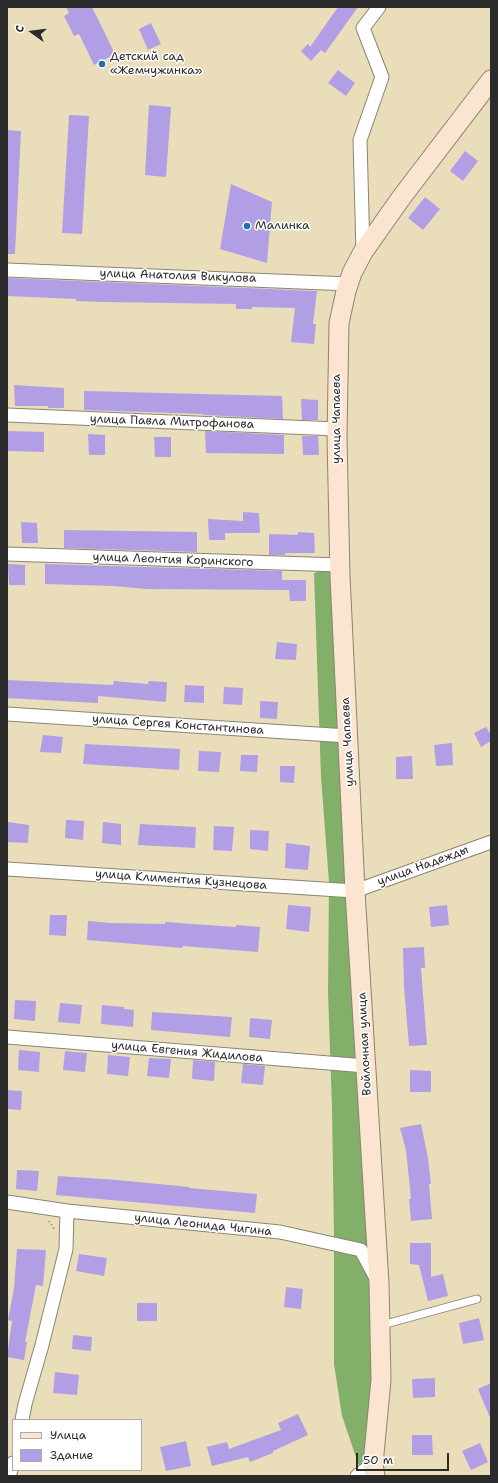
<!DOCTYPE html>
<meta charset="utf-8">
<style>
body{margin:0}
#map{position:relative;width:498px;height:1483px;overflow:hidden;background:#eadeba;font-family:"Shantell Sans",sans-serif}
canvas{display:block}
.frame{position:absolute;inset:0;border:8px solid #2b2b2b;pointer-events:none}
.legend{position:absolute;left:12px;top:1419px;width:130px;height:52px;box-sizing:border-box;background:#fff;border:1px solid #aaa;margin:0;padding:5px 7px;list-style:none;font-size:12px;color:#2b2b2b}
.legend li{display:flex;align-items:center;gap:8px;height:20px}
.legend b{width:20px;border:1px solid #aaa}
.north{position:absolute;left:12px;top:12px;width:40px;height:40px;-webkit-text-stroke:3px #fff;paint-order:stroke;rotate:284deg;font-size:11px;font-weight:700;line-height:16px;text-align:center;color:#2b2b2b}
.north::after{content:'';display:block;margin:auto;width:14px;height:18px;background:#2b2b2b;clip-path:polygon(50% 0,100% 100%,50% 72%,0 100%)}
.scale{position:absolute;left:356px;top:1453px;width:93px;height:18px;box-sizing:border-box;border:2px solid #2b2b2b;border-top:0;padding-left:5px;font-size:12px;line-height:14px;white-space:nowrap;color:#2b2b2b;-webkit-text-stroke:3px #fff;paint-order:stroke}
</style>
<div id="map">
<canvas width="498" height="1483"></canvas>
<div class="frame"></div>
<ul class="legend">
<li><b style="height:5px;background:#fce5d0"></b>Улица</li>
<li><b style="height:11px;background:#b29ee5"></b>Здание</li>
</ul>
<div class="north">С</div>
<div class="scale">50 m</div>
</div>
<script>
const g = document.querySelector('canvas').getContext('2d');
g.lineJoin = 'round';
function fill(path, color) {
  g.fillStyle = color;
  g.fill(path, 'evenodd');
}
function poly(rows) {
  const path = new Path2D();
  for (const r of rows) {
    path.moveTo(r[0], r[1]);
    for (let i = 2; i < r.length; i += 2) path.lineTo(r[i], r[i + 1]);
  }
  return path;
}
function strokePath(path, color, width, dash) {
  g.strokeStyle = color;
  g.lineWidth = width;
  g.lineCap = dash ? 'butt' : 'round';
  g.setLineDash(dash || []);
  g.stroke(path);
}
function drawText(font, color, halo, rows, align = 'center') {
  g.font = font + ' "Shantell Sans",sans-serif';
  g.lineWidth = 3;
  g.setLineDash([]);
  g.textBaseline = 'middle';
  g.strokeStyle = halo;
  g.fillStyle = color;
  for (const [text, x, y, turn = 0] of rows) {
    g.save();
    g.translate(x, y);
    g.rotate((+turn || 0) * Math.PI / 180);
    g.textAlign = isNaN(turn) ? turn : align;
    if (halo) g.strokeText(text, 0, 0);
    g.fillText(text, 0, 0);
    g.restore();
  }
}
fill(poly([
 [331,568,375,1398,373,1464,360,1469,342,1416,334,1364,334,1238,332,1107,328,993,329,882,321,777,314,573]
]), '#83b068');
fill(poly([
 [66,7,92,7,115,54,94,65,79,34,74,36,64,16,69,13],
 [338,7,358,7,325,53,321,50,311,61,301,51,308,44,310,47],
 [151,23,161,44,148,50,139,29],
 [338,70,355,83,346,96,328,83],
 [149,105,171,107,166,177,145,175],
 [69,115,89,116,82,234,62,233],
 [7,130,21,131,15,254,7,254],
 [465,151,478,161,463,181,450,171],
 [231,184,272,202,267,263,220,249],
 [425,197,440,209,423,230,408,218],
 [7,278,317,291,313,324,316,324,314,344,291,342,295,308,252,307,252,309,236,309,236,304,104,302,76,301,76,299,7,296],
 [14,385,64,388,64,408,48,408,48,406,15,406],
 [84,391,282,396,283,419,204,415,202,414,84,410],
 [301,399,318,400,318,420,302,420],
 [7,431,44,432,44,452,7,451],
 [205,431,284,435,284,454,206,453],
 [88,434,105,435,105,455,89,455],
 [302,436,318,436,319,455,303,455],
 [154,437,171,437,171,457,155,457],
 [243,512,259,513,260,533,225,533,225,540,209,540,208,519,243,521],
 [21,522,37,523,38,543,22,543],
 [64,530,197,532,197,552,64,548],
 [298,532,314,533,315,553,285,553,285,555,269,555,269,534,298,535],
 [8,564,25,565,25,585,9,585],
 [45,564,282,571,282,580,306,580,306,601,290,601,289,590,147,589,113,586,45,584],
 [277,642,297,644,296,660,275,659],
 [7,680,113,685,114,681,148,684,149,681,167,682,166,702,98,696,98,703,7,698],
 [185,685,204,686,204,703,184,702],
 [224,687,243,688,242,705,223,704],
 [260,701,278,702,277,719,260,718],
 [486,727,491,735,491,741,481,747,474,733],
 [43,735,63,737,61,753,40,752],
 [452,743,453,765,436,766,434,745],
 [85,744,180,749,179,770,83,764],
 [199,751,221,752,219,772,198,771],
 [241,755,258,755,257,772,240,771],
 [412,756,413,779,396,779,396,757],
 [280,766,295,766,294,783,280,782],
 [66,820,84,821,83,840,65,838],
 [8,822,29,825,28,843,7,842],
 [103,822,121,824,121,845,102,843],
 [140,824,196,827,195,848,138,845],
 [214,826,234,827,232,851,213,850],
 [250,830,269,831,268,851,250,849],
 [286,843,310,846,308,870,285,868],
 [288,905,311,907,309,932,286,929],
 [447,905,449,925,431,927,429,907],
 [50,915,67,915,66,936,49,935],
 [88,921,110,923,165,924,165,922,236,927,236,925,260,927,258,952,183,946,182,948,87,940],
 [424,947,425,968,421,968,427,1045,409,1046,404,987,403,948],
 [15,1000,36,1001,35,1021,14,1019],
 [60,1003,82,1005,80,1024,58,1022],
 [102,1005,124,1007,124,1009,134,1010,133,1027,101,1024],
 [152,1012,232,1017,230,1037,151,1030],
 [250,1018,272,1020,270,1039,249,1037],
 [19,1050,40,1052,39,1072,18,1070],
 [65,1051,87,1053,85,1072,63,1070],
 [108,1055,130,1057,128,1076,107,1074],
 [149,1058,171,1059,169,1078,147,1076],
 [193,1060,215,1062,214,1081,192,1079],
 [243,1064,265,1066,263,1085,241,1083],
 [410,1070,431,1071,431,1092,410,1092],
 [7,1090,22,1091,21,1110,7,1109],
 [421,1124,428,1158,431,1184,429,1184,432,1219,411,1221,409,1199,411,1199,406,1150,400,1128],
 [17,1170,39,1171,37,1191,16,1189],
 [58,1176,117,1180,189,1187,189,1188,257,1194,255,1213,56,1195],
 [410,1243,431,1243,431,1277,443,1274,448,1296,428,1301,419,1265,410,1264],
 [17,1249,46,1250,43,1286,36,1285,25,1342,27,1342,24,1360,7,1357,12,1321,8,1320,14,1288],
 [79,1254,107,1258,104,1276,76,1271],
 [286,1287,303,1289,301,1309,284,1307],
 [137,1303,157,1303,157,1321,137,1321],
 [479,1318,484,1340,463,1344,459,1323],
 [73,1335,92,1337,91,1351,72,1349],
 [55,1372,79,1375,77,1395,53,1393],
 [435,1378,435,1397,413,1398,412,1379],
 [491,1383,491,1420,478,1389],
 [298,1414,308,1435,273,1451,273,1453,250,1462,248,1457,212,1466,207,1447,227,1442,229,1449,281,1430,278,1423],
 [412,1435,432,1435,433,1455,412,1455],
 [186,1441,191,1466,166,1471,160,1447],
 [480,1443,488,1462,471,1470,462,1451]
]), '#b29ee5');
const lane = poly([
 [382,1325,477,1299]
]);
const street = poly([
 [363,252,360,140,382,77,363,28,379,7],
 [7,270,349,284],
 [7,415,337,429],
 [7,554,340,565],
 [7,714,348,736],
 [7,869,355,891,491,842],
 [7,1037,366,1066],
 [7,1202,67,1211,280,1232,361,1250,376,1278],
 [22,1420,25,1404,42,1345,66,1249,67,1211],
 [9,1476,13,1463],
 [357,1476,373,1464]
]);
const secondary = poly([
 [375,1476,373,1464,381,1380,379,1283,355,891,340,576,337,437,339,323,346,291,352,273,363,252,401,198,491,80]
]);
strokePath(lane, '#8a8472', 9);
strokePath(street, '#8a8472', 15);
strokePath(secondary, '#8a8472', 21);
strokePath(poly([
 [49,1221,54,1229]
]), '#8a8472', 2, [1, 3]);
strokePath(lane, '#fff', 7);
strokePath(street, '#fff', 13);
strokePath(secondary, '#fce5d0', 19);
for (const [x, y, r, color] of [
 [102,64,4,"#1f6fb2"],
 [247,226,4,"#1f6fb2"]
]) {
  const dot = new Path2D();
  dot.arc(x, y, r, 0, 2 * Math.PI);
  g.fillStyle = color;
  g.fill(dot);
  strokePath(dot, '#fff', 1.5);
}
drawText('12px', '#2b2b2b', '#fff', [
 ["Детский сад",110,57],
 ["«Жемчужинка»",110,71],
 ["Малинка",255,226]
], 'left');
drawText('12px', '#2b2b2b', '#fff', [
 ["улица Анатолия Викулова",178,276,2],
 ["улица Чапаева",337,419,-90],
 ["улица Павла Митрофанова",172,422,2],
 ["улица Леонтия Коринского",173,560,2],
 ["улица Сергея Константинова",178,725,4],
 ["улица Чапаева",348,742,-93],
 ["улица Надежды",423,866,-20],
 ["улица Климентия Кузнецова",181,880,4],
 ["Войлочная улица",365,1044,-93],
 ["улица Евгения Жидилова",187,1052,5],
 ["улица Леонида Чигина",203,1225,6]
]);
</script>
